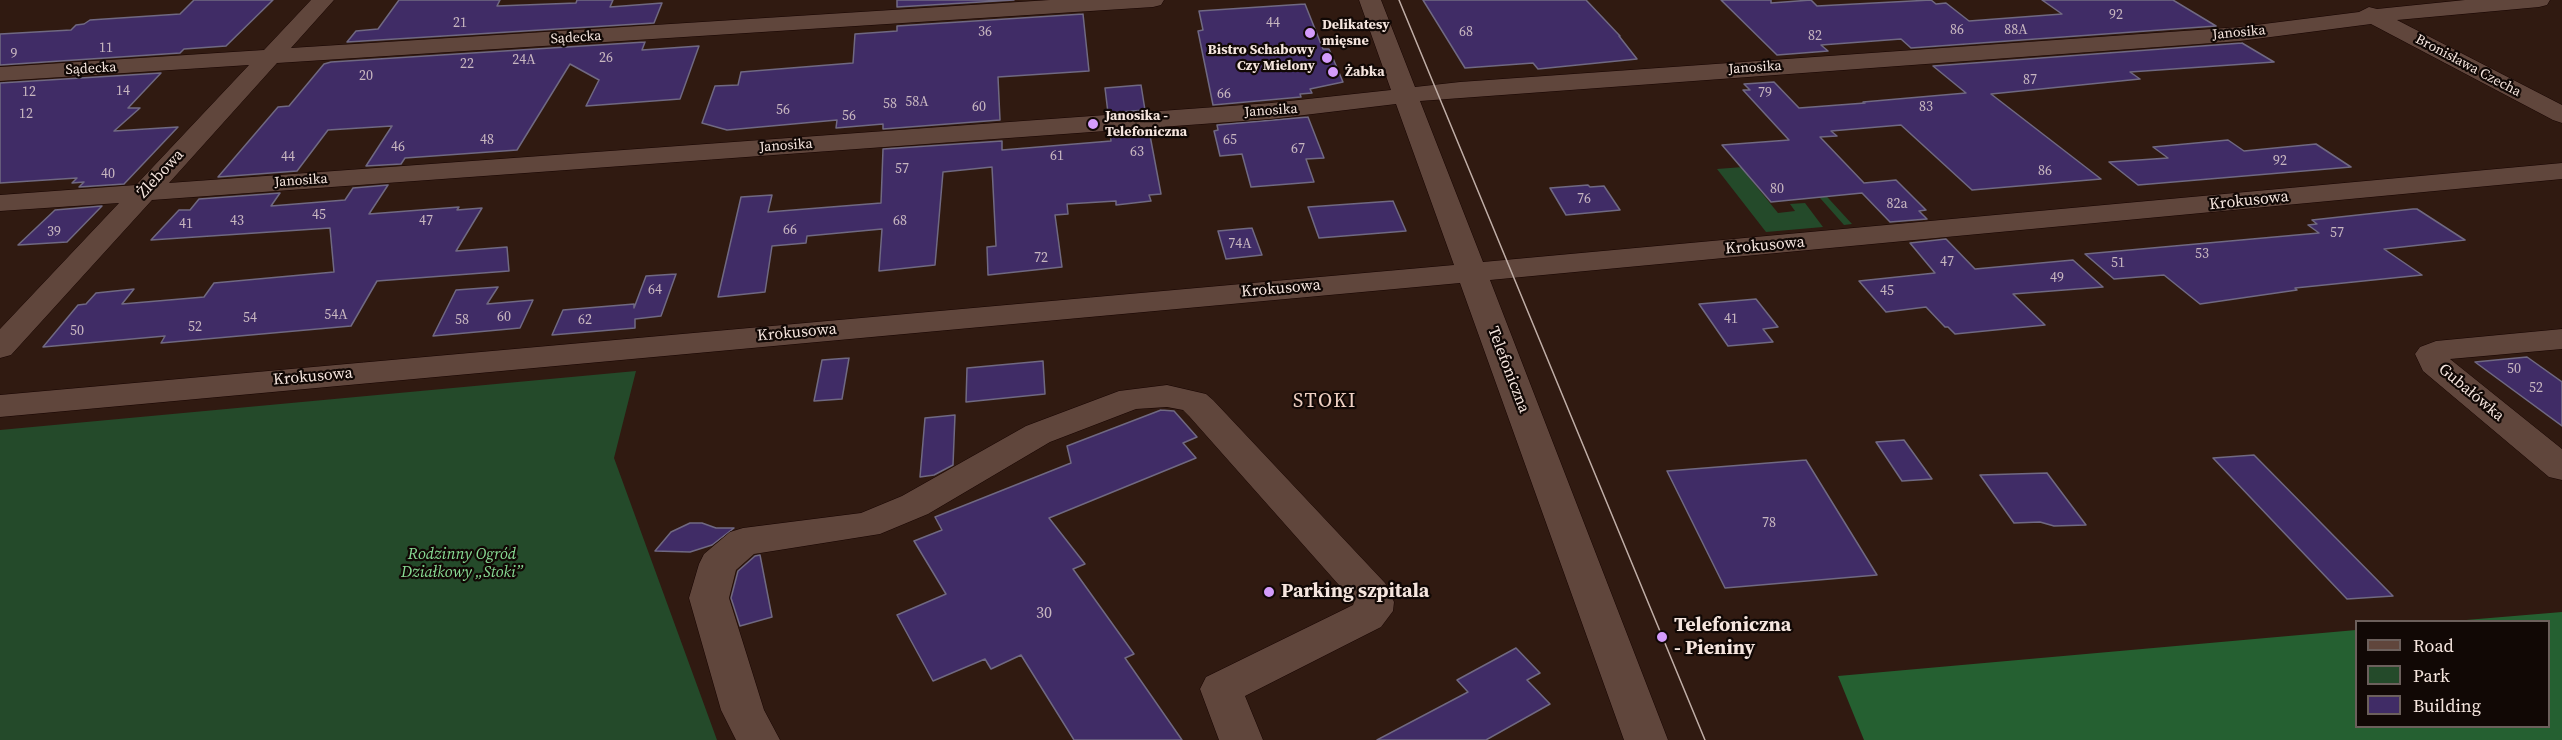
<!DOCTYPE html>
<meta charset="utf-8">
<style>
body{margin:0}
#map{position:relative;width:2562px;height:740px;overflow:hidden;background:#301a11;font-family:"Source Serif 4",serif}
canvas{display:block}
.legend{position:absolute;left:2355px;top:620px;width:195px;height:108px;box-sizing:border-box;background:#110805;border:2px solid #6c605c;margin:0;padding:8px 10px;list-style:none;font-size:18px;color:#f5e5de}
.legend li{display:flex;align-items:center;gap:12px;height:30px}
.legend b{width:30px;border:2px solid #6c605c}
</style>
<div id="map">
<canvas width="2562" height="740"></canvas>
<ul class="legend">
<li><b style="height:8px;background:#60463c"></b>Road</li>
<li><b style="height:16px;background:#244a2a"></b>Park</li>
<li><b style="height:16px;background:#402c66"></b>Building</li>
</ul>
</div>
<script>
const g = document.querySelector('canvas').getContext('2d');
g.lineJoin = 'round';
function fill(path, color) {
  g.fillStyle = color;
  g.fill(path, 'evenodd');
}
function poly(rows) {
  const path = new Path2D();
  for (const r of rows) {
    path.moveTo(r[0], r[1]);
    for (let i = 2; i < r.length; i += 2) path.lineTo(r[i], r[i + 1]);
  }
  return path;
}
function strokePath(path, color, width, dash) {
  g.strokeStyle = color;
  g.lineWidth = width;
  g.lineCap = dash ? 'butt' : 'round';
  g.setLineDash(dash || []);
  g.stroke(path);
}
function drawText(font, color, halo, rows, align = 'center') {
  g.font = font + ' "Source Serif 4",serif';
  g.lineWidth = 4.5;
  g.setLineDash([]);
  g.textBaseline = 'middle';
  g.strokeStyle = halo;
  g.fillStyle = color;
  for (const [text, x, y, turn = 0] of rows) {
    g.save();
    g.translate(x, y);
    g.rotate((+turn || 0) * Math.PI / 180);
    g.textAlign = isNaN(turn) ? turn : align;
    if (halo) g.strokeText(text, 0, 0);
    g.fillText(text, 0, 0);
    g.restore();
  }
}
fill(poly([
 [1796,163,1852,224,1844,225,1797,172,1748,176,1778,213,1795,211,1790,204,1805,203,1823,227,1766,232,1717,169],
 [636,371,614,458,717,740,0,740,0,430]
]), '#244a2a');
fill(poly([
 [2562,612,2562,740,1864,740,1838,676,2356,630,2356,726,2548,726,2548,622,2454,621]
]), '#256031');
const building = poly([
 [194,0,273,0,226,46,184,49,180,53,0,65,0,34,71,30,76,25,84,24,90,20,180,14,194,0],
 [399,0,500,0,497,6,576,3,577,0,613,0,610,7,662,3,654,23,347,42,356,31,378,29,399,0],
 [897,0,1014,0,897,7,897,0],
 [1423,0,1586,0,1620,36,1619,36,1637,59,1538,69,1533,63,1465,68,1423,0],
 [1721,0,1771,0,1771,3,1811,0,1817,6,1931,0,1936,4,1946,3,1969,21,2062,14,2042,0,2173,0,2216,26,1911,48,1901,39,1821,45,1828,51,1777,55,1721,0],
 [1305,4,1323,49,1329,49,1343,82,1310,89,1312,93,1300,94,1301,97,1213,105,1198,31,1203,30,1199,11,1305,4],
 [1083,14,1089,71,998,77,1000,120,883,129,883,124,836,128,837,120,727,130,702,123,715,86,738,85,741,72,853,63,855,34,897,31,897,26,1083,14],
 [645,42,642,50,699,46,680,99,586,106,599,80,570,64,517,150,405,158,401,164,366,166,392,126,328,130,297,171,218,177,278,107,289,106,324,64,331,62,645,42],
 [2242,43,2274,62,2130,72,2140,79,1991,94,2101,179,1972,190,1901,125,1831,131,1837,136,1820,137,1864,183,1896,180,1926,210,1919,211,1927,219,1890,222,1862,193,1771,202,1722,145,1789,140,1743,90,1750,90,1744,84,1774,82,1799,108,1865,103,1863,102,1966,93,1933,66,2242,43],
 [161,73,128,108,140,108,114,131,178,127,124,184,79,187,84,182,72,183,77,178,0,183,0,83,161,73],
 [1141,85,1145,110,1108,113,1105,88,1141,85],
 [1308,117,1324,158,1306,159,1314,182,1251,187,1242,154,1220,156,1214,131,1218,130,1217,125,1308,117],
 [1149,130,1161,194,1149,195,1151,201,1116,205,1116,201,1067,204,1068,214,1055,215,1062,267,988,275,987,247,996,246,992,167,943,172,935,265,879,271,882,229,807,236,806,243,772,246,765,292,718,297,741,197,772,195,768,212,881,203,883,149,1002,141,1002,150,1111,141,1110,133,1149,130],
 [2228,140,2244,151,2316,144,2351,167,2138,185,2109,162,2168,158,2153,147,2228,140],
 [388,185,369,214,459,207,457,210,482,208,456,251,507,247,509,271,377,281,351,326,161,343,165,336,43,347,78,305,86,304,96,293,134,289,122,304,204,297,214,283,334,272,330,228,151,240,179,210,190,210,199,199,280,193,271,206,345,200,353,188,388,185],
 [1588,185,1590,187,1604,186,1620,210,1566,215,1550,188,1588,185],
 [1393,201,1406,231,1319,238,1308,207,1393,201],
 [102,206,67,242,18,245,55,210,102,206],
 [2413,209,2417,209,2465,240,2384,249,2422,275,2295,288,2297,290,2200,304,2164,275,2114,279,2085,254,2319,233,2308,225,2317,224,2312,220,2413,209],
 [1252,228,1262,255,1226,259,1218,231,1252,228],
 [1946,239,1975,269,2073,260,2103,287,2013,294,2045,325,1955,334,1948,327,1945,327,1926,307,1886,312,1859,281,1935,273,1910,243,1946,239],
 [676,274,661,316,635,319,635,328,552,335,563,310,634,304,634,308,646,276,676,274],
 [498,287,487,304,533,300,520,328,433,336,456,290,498,287],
 [1756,299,1778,327,1763,329,1773,342,1728,346,1699,304,1756,299],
 [2527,357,2562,382,2562,426,2475,362,2527,357],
 [849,358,842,399,814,401,822,360,849,358],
 [1043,361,1045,394,966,402,967,368,1043,361],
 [1161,410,1174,411,1197,437,1183,443,1196,458,1049,518,1085,564,1073,569,1134,654,1125,658,1182,740,1074,740,1021,655,991,669,985,659,933,681,897,615,946,594,914,541,942,530,935,517,1071,463,1067,446,1161,410],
 [955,415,953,465,934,475,920,477,925,418,955,415],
 [1904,440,1932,479,1902,481,1876,442,1904,440],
 [2254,455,2393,596,2347,599,2213,458,2254,455],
 [1806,460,1877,575,1725,588,1667,471,1806,460],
 [2047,473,2086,525,2054,526,2040,522,2014,523,1980,475,2047,473],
 [690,523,702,523,716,528,734,528,712,545,690,552,655,551,671,532,690,523],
 [760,555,772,617,740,626,731,598,738,571,755,556,760,555],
 [1516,648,1540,673,1527,680,1550,704,1486,740,1377,740,1468,692,1457,680,1516,648]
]);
fill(building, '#402c66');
strokePath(building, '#706982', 1.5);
const minor = poly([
 [311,0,334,0,291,48,1050,0,1164,0,1161,5,1153,7,277,63,169,183,1271,103,1391,90,1359,0,1381,0,1415,87,1460,82,2240,27,2359,12,2369,7,2377,9,2465,0,2550,0,2547,5,2539,7,2397,20,2562,105,2562,123,2553,120,2371,24,2240,41,1420,101,1483,262,2562,163,2562,179,1490,280,1668,740,1624,740,1460,283,0,417,0,395,1454,265,1396,104,1271,119,152,200,11,355,0,358,0,329,119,203,0,211,0,195,136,185,249,65,0,81,0,67,264,50,311,0],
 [2562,329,2562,349,2450,359,2562,449,2562,480,2549,477,2423,371,2415,354,2420,347,2436,341,2562,329],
 [1167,385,1206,394,1213,400,1385,583,1394,602,1393,611,1381,627,1245,696,1263,740,1219,740,1200,689,1206,677,1353,605,1354,602,1189,416,1183,410,1167,407,1136,409,1050,442,928,514,880,534,754,554,736,570,729,598,764,710,780,740,736,740,721,710,689,598,699,564,704,554,730,532,743,528,861,513,902,496,1026,426,1119,391,1167,385]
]);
strokePath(minor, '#170401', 1);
fill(minor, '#60463c');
strokePath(poly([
 [1399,0,1705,740]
]), '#c0aea7', 1.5);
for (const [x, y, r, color] of [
 [1310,33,6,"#d49cfc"],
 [1327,58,6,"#d49cfc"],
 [1333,72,6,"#d49cfc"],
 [1093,124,6,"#d49cfc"],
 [1269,592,6,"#d49cfc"],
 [1662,637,6,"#d49cfc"]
]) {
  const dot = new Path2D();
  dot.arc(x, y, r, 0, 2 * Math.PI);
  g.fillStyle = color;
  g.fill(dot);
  strokePath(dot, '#110805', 2);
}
drawText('14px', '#c8b7c0', null, [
 ["92",2116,15],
 ["21",460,23],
 ["44",1273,23],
 ["86",1957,30],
 ["88A",2016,30],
 ["36",985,32],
 ["68",1466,32],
 ["82",1815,36],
 ["11",106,48],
 ["9",14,54],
 ["26",606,58],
 ["24A",524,60],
 ["22",467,64],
 ["20",366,76],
 ["87",2030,80],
 ["14",123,91],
 ["12",29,92],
 ["79",1765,93],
 ["66",1224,94],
 ["58A",917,102],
 ["58",890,104],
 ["60",979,107],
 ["83",1926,107],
 ["56",783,110],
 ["12",26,114],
 ["56",849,116],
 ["48",487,140],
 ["65",1230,140],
 ["46",398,147],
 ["67",1298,149],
 ["63",1137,152],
 ["61",1057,156],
 ["44",288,157],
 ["92",2280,161],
 ["57",902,169],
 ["86",2045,171],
 ["40",108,174],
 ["80",1777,189],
 ["76",1584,199],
 ["82a",1897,204],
 ["45",319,215],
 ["43",237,221],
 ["47",426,221],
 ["68",900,221],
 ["41",186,224],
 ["66",790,230],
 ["39",54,232],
 ["57",2337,233],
 ["74A",1240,244],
 ["53",2202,254],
 ["72",1041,258],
 ["47",1947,262],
 ["51",2118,263],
 ["49",2057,278],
 ["64",655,290],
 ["45",1887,291],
 ["54A",336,315],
 ["60",504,317],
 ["54",250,318],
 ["41",1731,319],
 ["58",462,320],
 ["62",585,320],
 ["52",195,327],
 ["50",77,331],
 ["50",2514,369],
 ["52",2536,388],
 ["78",1769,523]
]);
drawText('bold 14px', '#f5e5de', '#110805', [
 ["Delikatesy",1322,25],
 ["mięsne",1322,41],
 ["Bistro Schabowy",1315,50,"right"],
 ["Czy Mielony",1315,66,"right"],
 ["Żabka",1345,72],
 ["Janosika -",1105,116],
 ["Telefoniczna",1105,132]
], 'left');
drawText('14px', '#f5e5de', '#110805', [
 ["Janosika",2239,33,-5],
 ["Sądecka",576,38,-4],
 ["Bronisława Czecha",2468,66,28],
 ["Janosika",1755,68,-4],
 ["Sądecka",91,69,-3],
 ["Janosika",1271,111,-4],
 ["Janosika",786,146,-4],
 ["Janosika",301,181,-4]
]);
drawText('16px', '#f5e5de', '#110805', [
 ["Żlebowa",161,174,-47],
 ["Krokusowa",2249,201,-6],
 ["Krokusowa",1765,246,-5],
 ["Krokusowa",1281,289,-5],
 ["Krokusowa",797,333,-5],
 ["Telefoniczna",1508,370,69],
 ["Krokusowa",313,377,-5],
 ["Gubałówka",2471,393,40]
]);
drawText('italic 16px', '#87da93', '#110805', [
 ["Rodzinny Ogród",462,555],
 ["Działkowy „Stoki”",462,573]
]);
drawText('16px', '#c8b7c0', null, [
 ["30",1044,614]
]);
g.letterSpacing = '1.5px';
drawText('20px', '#efd0c3', '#110805', [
 ["STOKI",1325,402]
]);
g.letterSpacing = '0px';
drawText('bold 20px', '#f5e5de', '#110805', [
 ["Parking szpitala",1281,592],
 ["Telefoniczna",1674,626],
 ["- Pieniny",1674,649]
], 'left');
</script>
